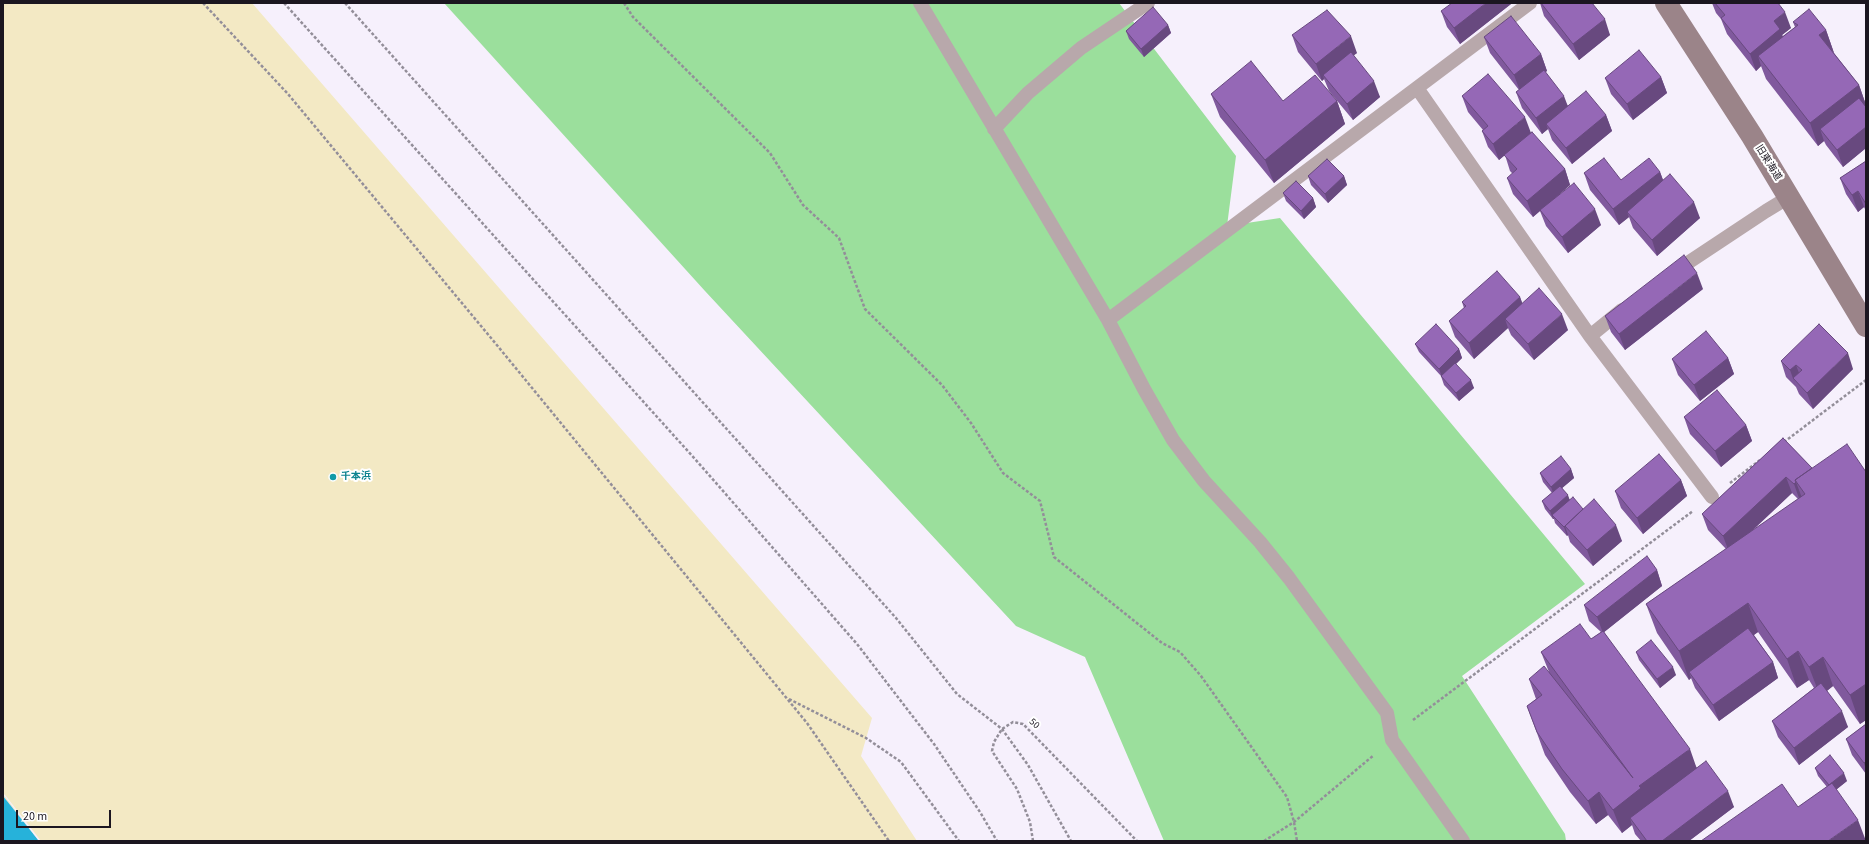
<!DOCTYPE html>
<meta charset="utf-8">
<style>
body{margin:0}
#map{position:relative;width:1869px;height:844px;overflow:hidden;background:#f6f0fc;font-family:"Source Sans 3",sans-serif}
canvas{display:block}
.frame{position:absolute;inset:0;border:4px solid #1b1620;pointer-events:none}
.scale{position:absolute;left:16px;top:810px;width:95px;height:18px;box-sizing:border-box;border:2px solid #1b1620;border-top:0;padding-left:5px;font-size:12px;line-height:14px;white-space:nowrap;color:#1b1620;-webkit-text-stroke:3px #fff;paint-order:stroke}
</style>
<div id="map">
<canvas width="1869" height="844"></canvas>
<div class="frame"></div>
<div class="scale">20 m</div>
</div>
<script>
const g = document.querySelector('canvas').getContext('2d');
g.lineJoin = 'round';
function fill(path, color) {
  g.fillStyle = color;
  g.fill(path, 'evenodd');
}
function poly(rows) {
  const path = new Path2D();
  for (const r of rows) {
    path.moveTo(r[0], r[1]);
    for (let i = 2; i < r.length; i += 2) path.lineTo(r[i], r[i + 1]);
  }
  return path;
}
function strokePath(path, color, width, dash) {
  g.strokeStyle = color;
  g.lineWidth = width;
  g.lineCap = dash ? 'butt' : 'round';
  g.setLineDash(dash || []);
  g.stroke(path);
}
function drawText(font, color, halo, rows, align = 'center') {
  g.font = font + ' "Source Sans 3","Noto Sans JP",sans-serif';
  g.lineWidth = 4;
  g.setLineDash([]);
  g.textBaseline = 'middle';
  g.strokeStyle = halo;
  g.fillStyle = color;
  for (const [text, x, y, turn = 0] of rows) {
    g.save();
    g.translate(x, y);
    g.rotate((+turn || 0) * Math.PI / 180);
    g.textAlign = isNaN(turn) ? turn : align;
    if (halo) g.strokeText(text, 0, 0);
    g.fillText(text, 0, 0);
    g.restore();
  }
}
fill(poly([
 [444,3,1119,3,1236,156,1227,226,1280,218,1585,584,1462,676,1565,834,1566,841,1164,841,1085,657,1016,626,705,291]
]), '#9bdf9c');
fill(poly([
 [3,3,252,3,872,718,861,756,917,841,39,841,3,796]
]), '#f3e9c4');
fill(poly([
 [3,796,39,841,3,841]
]), '#26b2da');
fill(poly([
 [3,794,5,795,41,841,39,841]
]), '#f6f0fc');
strokePath(poly([
 [203,3,288,94,496,344,807,723,889,841],
 [284,3,695,459,857,644,934,744,980,812,997,841],
 [345,3,896,618,957,694,1002,729,1028,765,1071,841],
 [624,3,633,17,770,153,803,205,839,238,865,309,942,385,971,423,1003,473,1040,501,1054,557,1162,643,1180,652,1201,676,1287,797,1294,822,1297,841],
 [1784,442,1866,380],
 [1730,483,1760,460],
 [789,699,866,738,901,762,959,841],
 [1413,720,1693,511],
 [1033,841,1030,822,1017,789,992,751,994,742,1002,729,1013,722,1023,724,1137,841],
 [1264,841,1294,822,1374,755]
]), '#938e99', 2.5, [3, 2]);
strokePath(poly([
 [920,3,1108,320,1144,389,1173,440,1204,481,1260,542,1289,578,1387,713,1392,740,1463,841],
 [1417,88,1590,336,1712,497],
 [994,129,1028,93,1081,48,1148,3],
 [1674,272,1766,211,1789,197],
 [1108,320,1530,3],
 [1590,336,1622,310]
]), '#b8a8ab', 14);
strokePath(poly([
 [1666,3,1752,136,1866,326]
]), '#9b8489', 22);
fill(poly([
 [1540,3,1592,3,1610,35,1579,60,1544,16],
 [1712,3,1763,3,1791,28,1782,35,1783,36,1795,27,1793,22,1826,30,1834,53,1859,85,1866,105,1866,148,1843,167,1826,145,1824,141,1818,146,1766,79,1761,66,1756,71,1727,34,1721,19,1716,13],
 [1511,4,1460,44,1447,27,1441,11],
 [1168,25,1171,33,1144,57,1129,39,1126,31],
 [1292,35,1357,53,1353,55,1380,97,1353,120,1329,91,1324,79,1322,81,1298,52],
 [1484,37,1541,54,1547,71,1545,72,1568,106,1606,115,1612,131,1572,164,1552,140,1548,129,1542,134,1522,108,1516,92,1519,90,1490,53],
 [1661,77,1667,93,1633,120,1611,94,1605,78],
 [1211,94,1283,101,1337,101,1345,124,1274,183,1220,117],
 [1462,96,1531,133,1565,169,1570,185,1560,194,1601,225,1568,253,1546,226,1540,211,1533,217,1513,194,1507,178,1513,174,1510,171,1505,155,1499,160,1488,147,1482,131,1483,130,1468,112],
 [1866,161,1866,211,1864,207,1858,212,1846,194,1840,178],
 [1660,172,1663,180,1700,218,1657,256,1633,228,1629,217,1619,225,1590,190,1584,173,1621,180],
 [1308,176,1344,176,1347,185,1328,203,1311,185],
 [1283,193,1313,198,1316,207,1304,219,1286,201],
 [1703,289,1625,350,1611,332,1605,316],
 [1520,297,1522,303,1568,330,1534,360,1511,335,1508,328,1474,359,1455,337,1449,321,1464,308,1462,302],
 [1415,344,1459,349,1462,358,1456,364,1474,388,1459,401,1444,385,1441,376,1419,352],
 [1728,358,1734,374,1700,401,1678,375,1672,359],
 [1781,361,1853,369,1813,409,1799,394,1796,387,1786,377],
 [1684,417,1746,425,1752,441,1721,467,1690,434],
 [1783,438,1812,468,1866,472,1866,720,1860,724,1833,686,1827,691,1848,727,1799,765,1778,737,1772,721,1814,688,1809,680,1797,688,1758,632,1754,635,1773,662,1778,678,1719,721,1695,688,1691,678,1689,680,1657,633,1646,604,1726,549,1708,530,1702,514],
 [1792,493,1798,499,1750,533],
 [1571,469,1574,478,1562,488,1570,500,1583,509,1622,541,1593,566,1570,542,1568,535,1567,536,1555,523,1554,519,1553,519,1545,509,1542,501,1552,493,1543,482,1540,473],
 [1681,480,1687,496,1643,534,1621,508,1615,491],
 [1657,570,1662,586,1604,632,1697,768,1734,807,1689,841,1641,841,1635,834,1632,825,1622,833,1608,815,1596,824,1570,792,1545,755,1527,706,1536,699,1529,679,1549,672,1541,652,1591,639,1601,632,1589,621,1584,605],
 [1636,652,1676,675,1660,688,1639,660],
 [1866,724,1866,774,1852,755,1846,739],
 [1815,768,1847,781,1837,789,1798,807,1827,787,1818,776]
]), '#80599d');
fill(poly([
 [1486,3,1510,3,1511,4,1460,44,1454,28],
 [1785,12,1791,28,1782,35,1786,45,1758,56,1761,66,1756,71,1750,54,1774,21],
 [1605,19,1610,35,1579,60,1573,44],
 [1168,25,1171,33,1144,57,1141,49],
 [1826,30,1834,53,1819,35],
 [1351,36,1357,53,1325,78,1323,75,1324,79,1322,81,1316,64],
 [1541,54,1547,71,1520,91,1514,75],
 [1661,77,1667,93,1633,120,1627,104],
 [1374,81,1380,97,1353,120,1347,104],
 [1859,85,1866,105,1866,109,1820,129,1824,141,1818,146,1810,123],
 [1564,96,1570,112,1546,124,1548,129,1542,134,1536,118],
 [1337,101,1345,124,1274,183,1265,160],
 [1606,115,1612,131,1572,164,1566,148],
 [1525,117,1531,133,1499,160,1493,144],
 [1866,127,1866,148,1843,167,1837,150],
 [1565,169,1570,185,1533,217,1527,201],
 [1660,172,1666,188,1627,212,1629,217,1619,225,1613,209],
 [1344,176,1347,185,1328,203,1325,194],
 [1858,191,1864,207,1858,212,1852,195],
 [1313,198,1316,207,1304,219,1301,211],
 [1694,202,1700,218,1657,256,1652,240],
 [1595,209,1601,225,1568,253,1562,237],
 [1697,273,1703,289,1625,350,1619,334],
 [1520,297,1526,313,1505,319,1508,328,1474,359,1469,343],
 [1562,314,1568,330,1534,360,1528,344],
 [1459,349,1462,358,1442,377,1439,369],
 [1848,353,1853,369,1813,409,1807,393],
 [1728,358,1734,374,1700,401,1694,385],
 [1796,365,1802,381,1793,378,1796,387,1790,370],
 [1471,380,1474,388,1459,401,1456,393],
 [1746,425,1752,441,1721,467,1715,451],
 [1571,469,1574,478,1554,495,1551,487],
 [1786,477,1792,493,1729,552,1723,536],
 [1681,480,1687,496,1643,534,1637,518],
 [1796,482,1802,498,1800,501,1794,484],
 [1568,495,1571,504,1552,515,1554,519,1553,519,1550,511],
 [1616,525,1622,541,1593,566,1587,550],
 [1565,526,1568,535,1567,536,1564,527],
 [1657,570,1662,586,1603,633,1597,617],
 [1748,603,1758,632,1693,677,1689,672,1691,678,1689,680,1679,651],
 [1798,651,1809,680,1797,688,1787,659],
 [1823,657,1833,686,1820,696,1809,667],
 [1773,662,1778,678,1719,721,1713,705],
 [1673,667,1676,675,1660,688,1657,679],
 [1866,684,1866,720,1860,724,1850,695],
 [1842,711,1848,727,1799,765,1794,748],
 [1690,749,1698,772,1630,818,1632,825,1622,833,1613,810,1639,786],
 [1866,761,1866,770,1864,763],
 [1844,773,1847,781,1832,793,1829,785],
 [1728,791,1734,807,1689,841,1662,841],
 [1599,792,1608,815,1596,824,1588,801],
 [1858,820,1866,841,1828,841]
]), '#68497f');
const building = poly([
 [1452,3,1486,3,1454,28,1441,11,1452,3],
 [1541,3,1592,3,1605,19,1573,44,1541,3],
 [1715,3,1763,3,1764,4,1765,3,1778,3,1785,12,1774,21,1780,29,1750,54,1721,18,1725,15,1715,3],
 [1153,7,1168,25,1141,49,1126,31,1153,7],
 [1809,9,1826,30,1819,35,1859,85,1810,123,1758,56,1798,25,1793,22,1809,9],
 [1327,10,1351,36,1316,64,1292,35,1327,10],
 [1511,16,1541,54,1514,75,1484,37,1511,16],
 [1639,50,1661,77,1627,104,1605,78,1639,50],
 [1351,52,1374,81,1347,104,1323,75,1351,52],
 [1251,61,1283,101,1315,75,1337,101,1265,160,1211,94,1251,61],
 [1544,70,1564,96,1536,118,1516,92,1544,70],
 [1488,74,1525,117,1493,144,1482,131,1488,126,1462,96,1488,74],
 [1586,91,1606,115,1566,148,1546,124,1586,91],
 [1859,98,1866,107,1866,127,1837,150,1820,129,1859,98],
 [1532,132,1565,169,1527,201,1507,178,1517,169,1504,155,1532,132],
 [1604,158,1621,180,1649,158,1660,172,1613,209,1584,173,1604,158],
 [1327,159,1344,176,1325,194,1308,176,1327,159],
 [1866,161,1866,204,1858,191,1852,195,1840,178,1866,161],
 [1670,174,1694,202,1652,240,1627,212,1670,174],
 [1296,181,1313,198,1301,211,1283,193,1296,181],
 [1574,183,1595,209,1562,237,1540,210,1574,183],
 [1684,255,1697,273,1619,334,1605,316,1684,255],
 [1497,271,1520,297,1469,343,1449,321,1466,306,1462,302,1497,271],
 [1539,288,1562,314,1528,344,1505,319,1539,288],
 [1436,324,1459,349,1439,369,1415,344,1436,324],
 [1819,324,1848,353,1807,393,1793,378,1802,370,1796,365,1790,370,1781,361,1819,324],
 [1706,331,1728,358,1694,385,1672,359,1706,331],
 [1455,363,1471,380,1456,393,1441,376,1455,363],
 [1717,390,1746,425,1715,451,1684,417,1717,390],
 [1783,438,1812,468,1795,480,1796,482,1794,484,1786,477,1723,536,1702,514,1783,438],
 [1847,444,1866,472,1866,684,1850,695,1823,657,1809,667,1798,651,1787,659,1748,603,1679,651,1646,604,1805,494,1795,480,1847,444],
 [1659,454,1681,480,1637,518,1615,491,1659,454],
 [1561,456,1571,469,1551,487,1540,473,1561,456],
 [1560,486,1568,495,1550,511,1542,501,1560,486],
 [1573,497,1583,509,1564,527,1552,515,1573,497],
 [1594,499,1616,525,1587,550,1565,526,1594,499],
 [1647,556,1657,570,1597,617,1584,605,1647,556],
 [1580,624,1591,639,1603,631,1690,749,1639,786,1641,788,1613,810,1599,792,1588,801,1562,769,1537,732,1527,706,1542,695,1529,679,1544,666,1633,778,1541,652,1580,624],
 [1748,628,1773,662,1713,705,1689,672,1748,628],
 [1651,640,1673,667,1657,679,1636,652,1651,640],
 [1821,683,1842,711,1794,748,1772,721,1821,683],
 [1866,724,1866,761,1864,763,1846,739,1866,724],
 [1830,755,1844,773,1829,785,1815,768,1830,755],
 [1706,761,1728,791,1662,841,1647,841,1630,818,1706,761],
 [1832,783,1858,820,1828,841,1701,841,1782,784,1798,807,1832,783]
]);
fill(building, '#9568b6');
strokePath(building, '#68497f', 1);
for (const [x, y, r, color] of [
 [333,477,4,"#0f9aa8"]
]) {
  const dot = new Path2D();
  dot.arc(x, y, r, 0, 2 * Math.PI);
  g.fillStyle = color;
  g.fill(dot);
  strokePath(dot, '#fff', 1.5);
}
drawText('10px', '#1b1620', '#fff', [
 ["旧東海道",1768,163,58],
 ["50",1034,724,42]
]);
drawText('bold 10px', '#0d838f', '#fff', [
 ["千本浜",341,477]
], 'left');
</script>
